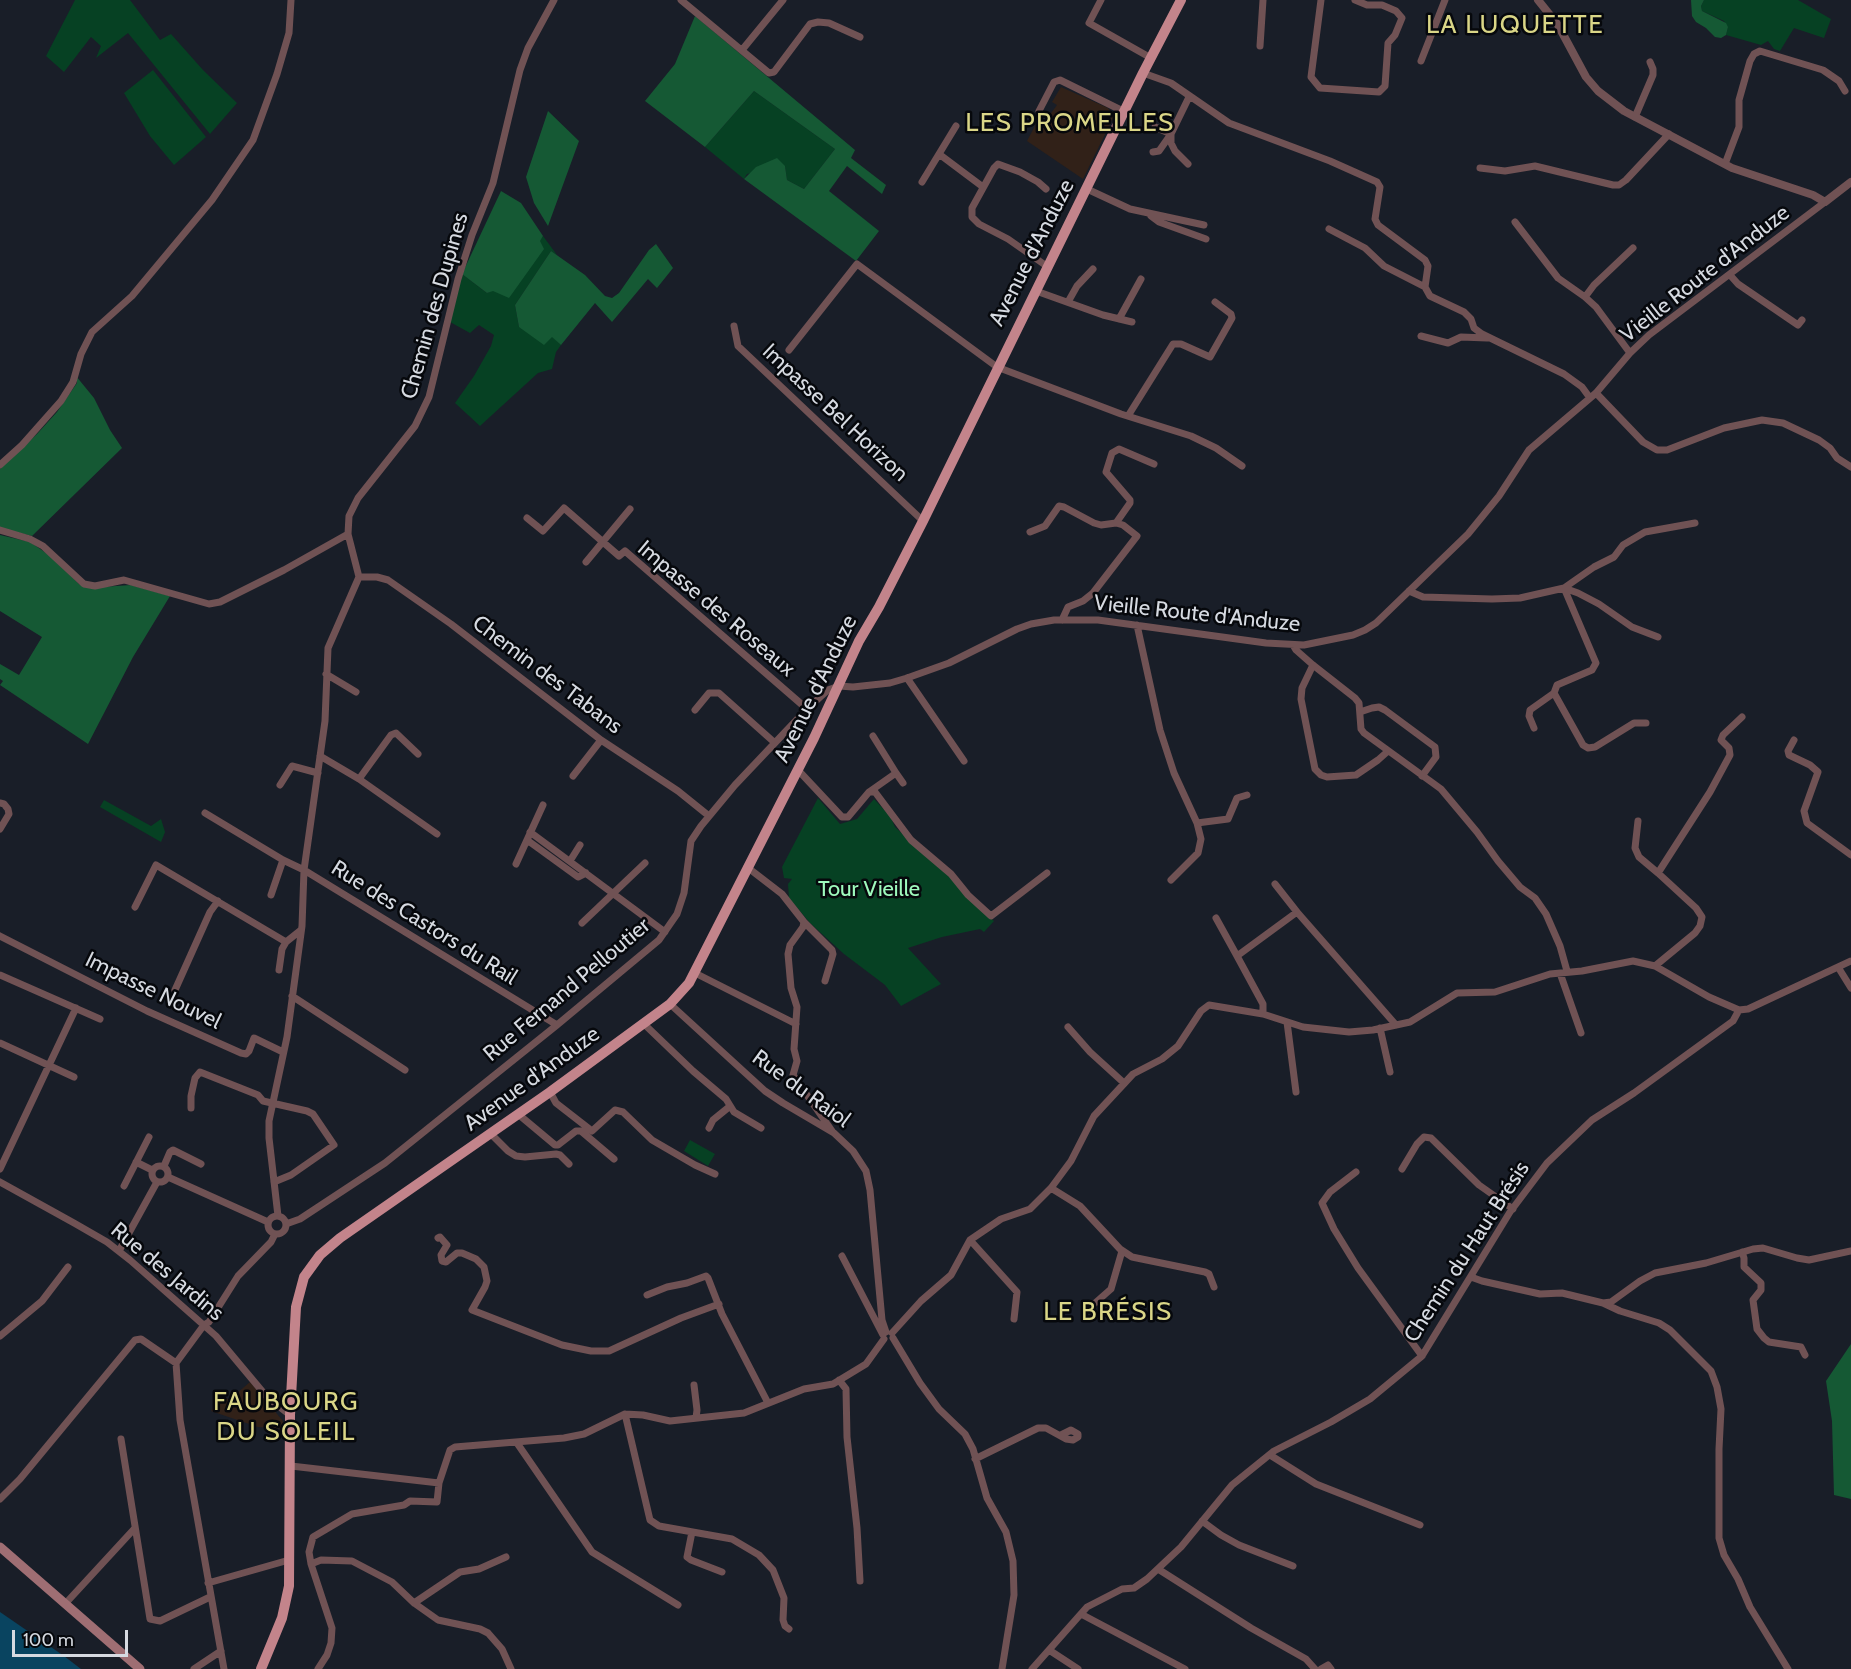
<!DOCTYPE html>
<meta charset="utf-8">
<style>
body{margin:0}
#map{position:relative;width:1851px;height:1669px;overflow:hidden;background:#191e28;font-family:Cabin,sans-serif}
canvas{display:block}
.scale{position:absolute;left:12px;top:1630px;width:116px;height:27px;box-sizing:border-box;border:3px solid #d6dae1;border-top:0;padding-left:8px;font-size:18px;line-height:21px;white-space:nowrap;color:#d6dae1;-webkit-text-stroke:4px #06080c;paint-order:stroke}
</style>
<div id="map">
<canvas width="1851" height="1669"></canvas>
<div class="scale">100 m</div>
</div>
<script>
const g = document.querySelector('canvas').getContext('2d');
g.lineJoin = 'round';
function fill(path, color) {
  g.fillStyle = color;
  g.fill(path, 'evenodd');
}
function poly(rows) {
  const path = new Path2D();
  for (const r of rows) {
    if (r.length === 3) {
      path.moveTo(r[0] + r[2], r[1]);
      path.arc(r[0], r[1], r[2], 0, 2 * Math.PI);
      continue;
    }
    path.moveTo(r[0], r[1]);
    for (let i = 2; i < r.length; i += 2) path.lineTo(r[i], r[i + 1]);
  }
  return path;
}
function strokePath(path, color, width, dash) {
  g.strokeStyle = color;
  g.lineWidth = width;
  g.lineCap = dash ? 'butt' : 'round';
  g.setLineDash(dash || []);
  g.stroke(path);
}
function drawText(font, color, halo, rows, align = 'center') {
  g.font = font + ' Cabin,sans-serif';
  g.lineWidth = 5;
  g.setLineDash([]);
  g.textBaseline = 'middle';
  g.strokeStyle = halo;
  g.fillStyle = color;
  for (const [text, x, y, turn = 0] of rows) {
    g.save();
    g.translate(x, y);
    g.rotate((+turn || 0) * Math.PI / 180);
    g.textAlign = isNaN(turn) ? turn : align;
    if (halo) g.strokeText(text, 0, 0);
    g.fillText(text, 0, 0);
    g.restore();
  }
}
fill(poly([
 [1061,87,1108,108,1114,116,1083,179,1027,141,1036,124,1041,127,1057,105,1052,102],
 [250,1382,283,1421,284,1429,258,1427,211,1411,222,1395,229,1400]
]), '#312118');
fill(poly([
 [75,0,130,0,160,40,171,34,203,70,237,103,210,134,128,33,96,58,101,46,91,37,64,72,46,56],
 [1704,0,1798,0,1831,19,1824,38,1794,28,1780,51,1774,49,1768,41,1761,45,1726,35,1728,27,1724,21,1702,11,1701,6],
 [153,70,206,137,174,165,150,136,124,93],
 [754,91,835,149,804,189,787,180,785,166,747,174,744,179,705,147],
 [543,236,557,255,551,251,515,305,519,327,552,336,561,345,556,352,552,369,538,373,480,426,455,403,474,376,491,346,494,335,479,325,470,333,450,322,462,274,487,293,493,290,500,293],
 [818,798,840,824,857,819,874,799,890,816,895,827,954,881,972,902,994,921,984,932,980,929,942,937,908,948,941,984,901,1006,885,985,844,954,810,923,789,898,788,884,792,879,784,878,782,867],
 [104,800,151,826,161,819,165,832,161,842,100,807],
 [690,1140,715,1154,708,1166,684,1151]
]), '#064123');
fill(poly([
 [1691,0,1704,0,1701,6,1702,11,1726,23,1728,27,1726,35,1721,38,1715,37,1706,28,1696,22,1692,16],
 [695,16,855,150,851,158,886,185,882,194,847,166,829,191,879,231,856,261,744,179,756,167,777,158,785,166,787,180,804,189,835,149,754,91,705,147,645,101,675,64],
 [548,111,579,141,548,226,534,203,526,177],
 [501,191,521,203,543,236,540,241,544,249,509,298,493,291,487,293,462,274],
 [656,244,673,268,657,288,648,279,612,322,595,303,561,345,552,337,544,345,519,327,515,305,551,251,585,275,605,296,612,298,619,293,649,250],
 [76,376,94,398,110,430,122,448,32,536,0,528,0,469,37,434,57,412,77,383],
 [0,535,30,542,49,555,79,584,87,588,131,585,170,596,133,657,88,744,0,685,3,681,0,679,0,664,19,675,42,637,0,611],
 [1851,1344,1851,1499,1834,1495,1832,1421,1826,1381]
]), '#155934');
fill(poly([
 [0,1612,64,1656,81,1669,0,1669]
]), '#094460');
strokePath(poly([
 [681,0,769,73,774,72,810,24,818,22,829,23,860,37],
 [1101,0,1089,23,1151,58],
 [1321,0,1311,77,1320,88,1379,92,1385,86,1388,43,1395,35,1402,18,1396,11,1382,5,1367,5,1355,0],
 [1260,46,1263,0],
 [742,50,783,0],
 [1421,61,1445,0],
 [1143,73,1171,83,1229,123,1330,161,1377,182,1380,187,1375,219,1378,225,1425,260,1428,266,1425,287,1430,296,1464,312,1471,319,1474,328,1482,334,1564,374,1582,387,1590,398],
 [1039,111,1054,82,1060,80,1125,112],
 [1635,117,1653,75,1653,69,1650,62],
 [1155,127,1171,134,1171,143,1175,151,1188,164],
 [1153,152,1159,151,1171,134,1189,97],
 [939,154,983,187],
 [1725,164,1739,127,1739,100,1750,61,1754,54,1760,51,1823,70,1839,81,1845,91],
 [1480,168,1505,171,1535,166,1613,185,1619,185,1626,180,1669,134],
 [922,182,956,126],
 [1046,189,1038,182,1020,172,998,164,994,168,972,208,972,217,979,224,1008,239,1048,267],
 [1087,189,1130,209,1204,225],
 [1151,216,1159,222,1206,239],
 [1515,222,1558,278,1585,297],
 [1329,229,1365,248,1384,266,1425,287],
 [1730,275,1738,284,1798,325,1802,320],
 [1036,291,1103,315,1132,322],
 [1068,302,1077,286,1093,269],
 [1119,319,1141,279],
 [734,326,738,346,923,521],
 [1421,336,1448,343,1461,337,1487,338],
 [789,350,857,264,997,367,1121,414,1191,436,1216,448,1242,466],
 [1630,353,1596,307,1585,297,1594,285,1633,248],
 [1596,393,1643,442,1657,450,1667,450,1724,428,1762,420,1783,423,1819,440,1830,448,1837,458,1851,467],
 [1128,416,1173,344,1181,344,1210,357,1232,318,1231,314,1215,302],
 [0,465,22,445,61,401,73,382,81,354,92,332,132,296,212,200,253,140,277,74,289,33,291,0],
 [527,518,543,531,564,508,619,556,625,551,807,709],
 [1116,523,1130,503,1130,500,1106,472,1112,453,1119,449,1154,464],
 [0,530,30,539,43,546,84,584,95,586,124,580,209,604,220,602,284,570,348,534],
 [1030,532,1045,526,1059,506,1064,507,1094,523,1101,525,1116,523,1123,525,1137,536,1093,593,1083,601,1068,607,1062,620],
 [586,562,630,509],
 [359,577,377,577,388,580,451,624,601,740,678,791,709,816],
 [1564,588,1596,663,1592,670,1557,685,1554,693,1583,745,1588,748,1595,747,1634,723,1646,723],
 [1564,588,1578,593,1599,604,1632,627,1658,637],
 [1409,591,1423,597,1492,599,1520,598,1564,588,1594,567,1614,557,1623,545,1645,532,1695,523],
 [1137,625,1160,730,1174,773,1197,823,1201,839,1198,853,1171,880],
 [1293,645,1296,650,1313,665,1355,698,1359,703,1361,729,1364,733,1441,789,1477,832,1498,861,1520,887,1535,898,1546,914,1560,946,1567,971],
 [1313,665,1302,688,1301,699,1315,769,1321,775,1327,777,1356,775,1378,760,1387,752],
 [326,674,356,692],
 [907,678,964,761],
 [695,710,709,693,719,693,775,743],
 [1360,712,1372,708,1379,707,1385,710,1435,747,1436,757,1422,776],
 [1534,728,1529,716,1530,710,1554,693],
 [1794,740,1788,751,1789,755,1810,765,1818,772,1804,811,1807,823,1851,855],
 [320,756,359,779,437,834],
 [798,770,842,817,848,817,869,792,875,792,911,840,951,874,968,895,991,916,1047,873],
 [896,773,903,783],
 [573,776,601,740],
 [359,779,391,735,396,733,418,754],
 [280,785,292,766,318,773],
 [869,792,896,773,873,736],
 [0,803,4,804,8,809,9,814,0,829],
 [205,813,283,860,304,870,557,1025],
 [1638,821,1635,848,1639,857,1658,873],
 [1197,823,1228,819,1237,798,1247,795],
 [530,832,665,932],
 [527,840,578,877,586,873],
 [570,861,580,845],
 [516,864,543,805],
 [747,867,782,894,804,922,803,927,790,945,788,954,791,988,797,1007,794,1049,797,1061,793,1075,832,1131],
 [1275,884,1297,912],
 [271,895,283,860],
 [135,907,156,865,286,942,301,930],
 [1216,918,1237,956],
 [804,922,832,950,833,954,825,981],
 [582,923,645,863],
 [0,936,147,1011,241,1053,246,1054,249,1051,254,1038,283,1052],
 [1655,966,1695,933,1700,926,1702,917,1696,908,1658,873,1710,792,1730,755,1729,748,1721,740,1723,735,1742,717],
 [1838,967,1851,988],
 [279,970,282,949,286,942],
 [695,973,796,1024],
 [1560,973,1581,1033],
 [0,975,100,1019],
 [175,990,210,912,218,901],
 [292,996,405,1070],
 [670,1004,765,1091,783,1103,834,1133,853,1151,866,1171,870,1190,882,1320,886,1332],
 [1263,1014,1263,1004,1237,956,1297,912,1396,1025],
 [1287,1022,1296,1092],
 [643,1023,693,1071,726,1099,734,1112,761,1128],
 [1068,1027,1090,1052,1124,1083],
 [1380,1028,1390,1072],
 [0,1043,74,1077],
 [550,1092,556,1103,592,1131,615,1110,623,1112,652,1140,695,1165,715,1174],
 [191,1108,191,1096,195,1078,200,1072,258,1095,263,1101,307,1111,313,1114,334,1145,291,1175,274,1182],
 [518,1114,555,1145,558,1145,576,1131,581,1131,614,1159],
 [709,1128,713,1120,729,1107],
 [491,1134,508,1151,516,1156,525,1157,556,1154,560,1155,569,1164],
 [136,1162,152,1170],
 [160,1174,8],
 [164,1166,170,1152,173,1150,201,1164],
 [0,1169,76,1008],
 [1402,1169,1417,1144,1424,1137,1431,1138,1479,1185,1513,1209],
 [1356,1172,1330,1192,1322,1203,1334,1229,1358,1268,1422,1356],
 [168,1177,268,1222],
 [0,1182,74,1223,107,1242,130,1260,216,1336,267,1397,290,1415],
 [124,1186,149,1137],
 [1051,1188,1080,1206,1120,1249,1132,1257,1205,1272,1209,1274,1214,1287],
 [278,1216,269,1138,269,1121,287,1037,302,926,304,870,325,721,328,648,359,577,348,534,349,516,358,498,415,426,429,397,458,279,472,235,493,183,520,70,528,48,554,0],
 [277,1225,9],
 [286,1224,300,1219,385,1163,557,1025,659,940,677,914,684,893,691,841,701,826,735,785,807,709,828,690,839,686,853,687,890,683,907,678,949,663,1017,629,1031,624,1054,620,1098,620,1266,643,1304,645,1353,635,1365,630,1376,623,1468,534,1499,496,1529,450,1596,393,1630,353,1649,335,1825,202],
 [438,1238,440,1237,447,1245,441,1255,442,1261,446,1262,457,1253,462,1253,476,1259,484,1267,487,1281,485,1287,472,1310,562,1345,591,1351,609,1351,681,1318,719,1304],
 [970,1240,1017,1292,1014,1319],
 [119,1251,157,1182],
 [1742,1252,1744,1258,1744,1267,1761,1283,1761,1290,1753,1300,1757,1329,1764,1338,1769,1342,1801,1347,1805,1355],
 [842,1256,883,1335],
 [1471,1277,1482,1281,1540,1294,1562,1293,1603,1303,1611,1302,1640,1281,1655,1273,1706,1263,1753,1249,1763,1248,1797,1258,1809,1260,1851,1251],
 [647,1295,667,1287,687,1283,706,1276,708,1278,722,1314,768,1403],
 [1603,1303,1620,1311,1659,1323,1670,1330,1711,1371,1717,1387,1721,1409,1719,1449,1719,1538,1724,1555,1738,1579,1750,1607,1788,1669],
 [1094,1304,1111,1289,1122,1251],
 [892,1333,921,1301,951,1275,970,1240,1001,1219,1030,1209,1051,1188,1071,1161,1094,1116,1133,1074,1162,1059,1178,1046,1201,1011,1209,1005,1263,1014,1303,1027,1349,1032,1373,1030,1410,1022,1457,993,1495,992,1550,974,1582,971,1633,961,1655,966,1709,997,1739,1010,1748,1009,1851,961],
 [0,1336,42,1301,68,1267],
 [893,1338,920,1383,939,1409,965,1434,973,1449,987,1498,1006,1532,1013,1561,1014,1595,1002,1669],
 [839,1380,846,1389,847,1437,857,1528,860,1581],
 [694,1385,697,1410,696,1418],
 [625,1414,650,1520,659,1526,732,1539,759,1555,773,1570,784,1598,783,1620,785,1626,789,1629],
 [121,1439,150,1619,160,1621,210,1597],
 [517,1443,592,1552,678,1605],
 [1270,1455,1316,1484,1420,1525],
 [975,1459,1038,1428,1046,1428,1066,1439,1073,1440,1078,1437,1078,1434,1071,1430,1061,1435],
 [291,1466,439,1483],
 [0,1499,20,1479,135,1340,141,1339,176,1363],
 [1202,1521,1221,1535,1239,1545,1293,1566],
 [692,1532,687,1557,691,1560,722,1572],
 [311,1564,321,1560,352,1561,392,1582,414,1603,438,1620,480,1629,488,1633,502,1649,511,1669],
 [1158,1569,1251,1628,1306,1659,1315,1669],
 [208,1583,289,1560],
 [414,1603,460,1572,479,1569,506,1557],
 [65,1604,135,1528],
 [1081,1614,1185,1669],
 [1049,1650,1078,1669],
 [194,1669,221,1651],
 [224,1669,180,1420,176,1363,204,1325,209,1322,238,1276,271,1242,275,1234],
 [318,1669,327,1655,331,1643,332,1628,311,1564,309,1552,313,1537,352,1514,404,1505,410,1501,437,1502,439,1483,450,1450,455,1447,564,1438,584,1434,625,1414,643,1415,670,1421,744,1413,804,1389,833,1384,866,1364,884,1339],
 [1032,1669,1087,1607,1122,1589,1134,1588,1147,1579,1181,1547,1232,1485,1274,1451,1331,1422,1370,1399,1422,1356,1510,1212,1547,1163,1592,1120,1634,1093,1733,1021,1739,1010],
 [1321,1669,1328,1665,1331,1669]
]), '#705254', 7);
strokePath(poly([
 [1538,0,1558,25,1586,77,1598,91,1624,111,1732,168,1813,195,1825,202,1851,182]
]), '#705254', 8);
strokePath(poly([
 [0,1547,140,1669]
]), '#9f6e73', 9);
strokePath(poly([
 [261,1669,282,1618,289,1586,290,1415,296,1307,304,1277,320,1255,340,1238,550,1092,670,1004,689,983,814,738,859,641,879,607,923,521,1143,73,1181,0]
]), '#c3848b', 10);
drawText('22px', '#d6dae1', '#06080c', [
 ["Avenue d'Anduze",1032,253,-63],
 ["Vieille Route d'Anduze",1705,274,-38],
 ["Chemin des Dupines",435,306,-74],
 ["Impasse Bel Horizon",835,413,43],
 ["Impasse des Roseaux",716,609,40],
 ["Vieille Route d'Anduze",1197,614,6],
 ["Chemin des Tabans",547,675,37],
 ["Avenue d'Anduze",816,689,-64],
 ["Rue des Castors du Rail",424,923,32],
 ["Rue Fernand Pelloutier",567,990,-40],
 ["Impasse Nouvel",153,991,26],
 ["Avenue d'Anduze",532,1079,-36],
 ["Rue du Raiol",801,1089,36],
 ["Chemin du Haut Brésis",1467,1252,-57],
 ["Rue des Jardins",167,1272,40]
]);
drawText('22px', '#9efabd', '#06080c', [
 ["Tour Vieille",869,890]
]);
g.letterSpacing = '1.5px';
drawText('26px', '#dad687', '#06080c', [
 ["LA LUQUETTE",1515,25],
 ["LES PROMELLES",1070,123],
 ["LE BRÉSIS",1108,1312],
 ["FAUBOURG",286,1402],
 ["DU SOLEIL",286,1432]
]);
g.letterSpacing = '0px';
</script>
